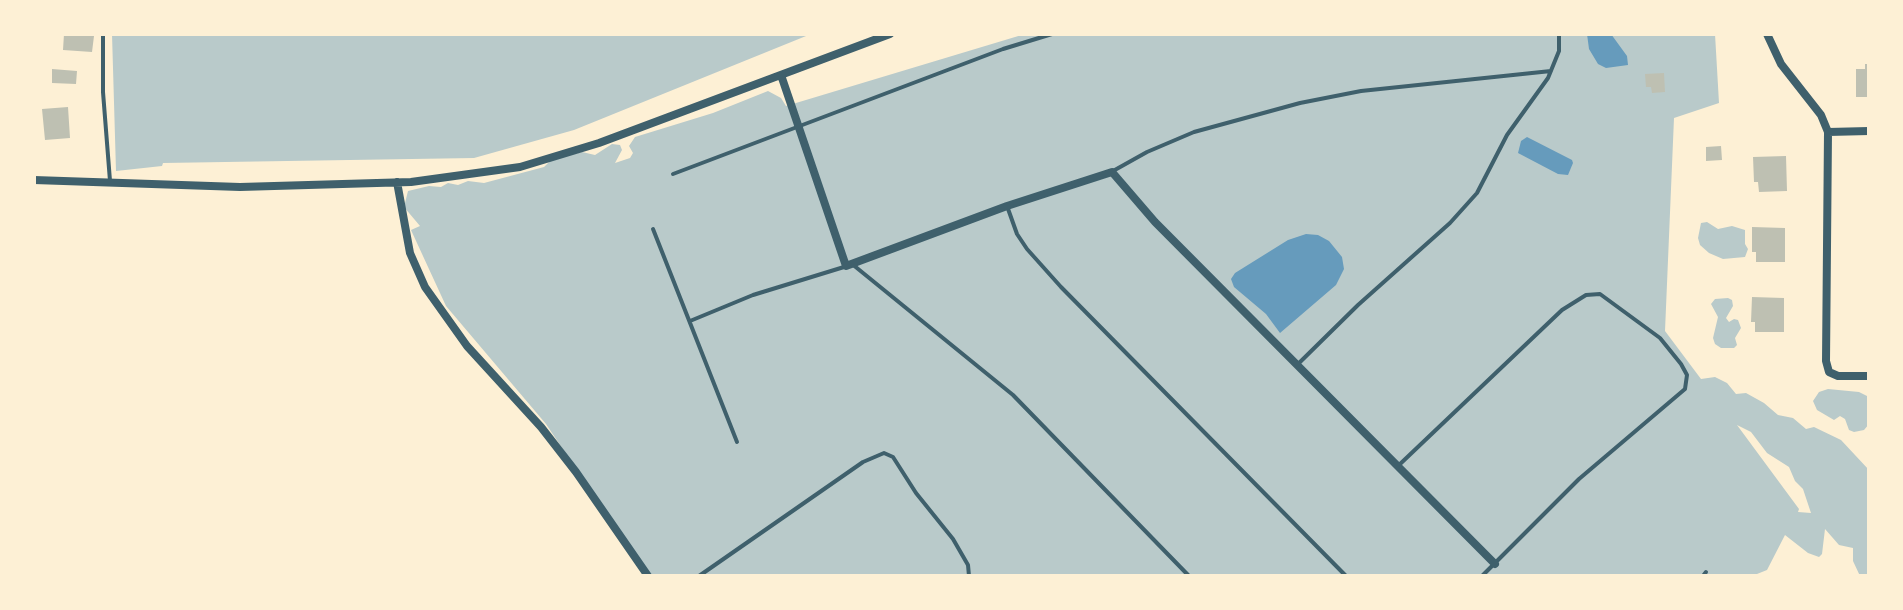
<!DOCTYPE html>
<style>
body{margin:0}
#map{position:relative;width:1903px;height:610px;overflow:hidden;background:#fdf0d5;font-family:Georgia,serif}
canvas{display:block}
.frame{position:absolute;inset:0;border:36px solid #fdf0d5;pointer-events:none}
</style>
<div id="map">
<canvas width="1903" height="610"></canvas>
<div class="frame"></div>
</div>
<script>
const g = document.querySelector('canvas').getContext('2d');
g.lineJoin = 'round';
function fill(path, color) {
  g.fillStyle = color;
  g.fill(path, 'evenodd');
}
function poly(rows) {
  const path = new Path2D();
  for (const r of rows) {
    path.moveTo(r[0], r[1]);
    for (let i = 2; i < r.length; i += 2) path.lineTo(r[i], r[i + 1]);
  }
  return path;
}
function strokePath(path, color, width, dash) {
  g.strokeStyle = color;
  g.lineWidth = width;
  g.lineCap = dash ? 'butt' : 'round';
  g.setLineDash(dash || []);
  g.stroke(path);
}
fill(poly([
 [112,34,811,34,574,130,474,158,163,163,162,166,116,171],
 [1025,34,1715,34,1719,103,1674,118,1665,331,1701,379,1715,377,1727,383,1736,394,1746,393,1764,403,1778,415,1793,418,1806,429,1814,427,1841,440,1869,470,1869,576,1860,576,1853,561,1853,548,1839,545,1825,529,1822,554,1819,557,1808,553,1785,535,1767,570,1757,574,1760,576,648,576,546,424,446,306,411,230,420,226,404,207,408,191,429,186,441,187,448,183,458,185,468,181,484,183,544,167,551,160,582,152,595,155,612,144,620,145,622,150,615,163,630,158,633,153,629,146,635,137,713,113,768,91,781,98,786,106],
 [1737,425,1751,432,1767,453,1789,467,1795,481,1803,489,1811,513,1798,512,1799,509],
 [1707,222,1718,229,1732,226,1745,230,1745,244,1748,249,1745,257,1723,259,1709,253,1700,245,1698,238,1701,223],
 [1728,298,1732,300,1733,306,1726,318,1729,322,1734,319,1738,320,1741,328,1735,338,1737,345,1734,348,1721,348,1715,344,1713,338,1718,317,1711,304,1715,299],
 [1828,389,1859,392,1867,396,1869,424,1864,430,1854,432,1849,430,1845,419,1840,416,1834,420,1817,410,1813,401,1819,392]
]), '#b9caca');
fill(poly([
 [1587,34,1611,34,1627,56,1628,65,1606,68,1598,64,1589,49],
 [1527,137,1572,160,1573,163,1568,175,1558,174,1518,153,1521,141],
 [1306,234,1318,235,1329,241,1342,257,1344,269,1336,285,1280,333,1266,314,1234,287,1231,279,1235,273,1288,240]
]), '#669bbc');
fill(poly([
 [64,34,94,36,92,52,63,50],
 [1865,64,1869,64,1869,97,1856,97,1856,69,1865,69],
 [52,69,77,71,76,84,52,83],
 [1664,73,1665,92,1652,93,1651,87,1646,87,1645,74],
 [68,107,70,138,45,140,42,109],
 [1721,146,1722,160,1706,161,1706,147],
 [1786,156,1787,191,1759,192,1758,182,1754,182,1753,157],
 [1752,227,1785,228,1785,262,1756,262,1756,252,1752,252],
 [1752,297,1784,298,1784,332,1755,332,1755,322,1751,322]
]), '#bec0b2');
strokePath(poly([
 [103,34,103,92,110,181],
 [1113,171,1147,152,1194,132,1300,103,1361,91,1551,71],
 [673,174,1003,49,1052,34],
 [1007,206,1017,234,1027,249,1061,287,1346,576],
 [653,229,737,442],
 [852,264,1013,395,1189,576],
 [690,321,753,295,844,267],
 [1297,365,1358,305,1450,223,1477,193,1507,135,1548,78,1559,51,1559,34],
 [1399,465,1562,310,1586,295,1600,294,1660,338,1681,364,1687,375,1685,389,1579,479,1482,576],
 [699,576,863,462,884,453,893,457,916,493,953,539,968,565,969,576],
 [1703,576,1706,572]
]), '#3f606c', 4);
strokePath(poly([
 [1767,34,1781,64,1821,115,1828,132,1826,361,1829,372,1838,376,1869,376],
 [781,75,846,266,1007,206,1112,172,1155,222,1495,564],
 [1828,132,1869,131],
 [34,180,240,187,411,182,520,167,599,143,890,34],
 [397,182,410,253,425,287,467,346,541,427,576,472,648,576]
]), '#3f606c', 8);
</script>
